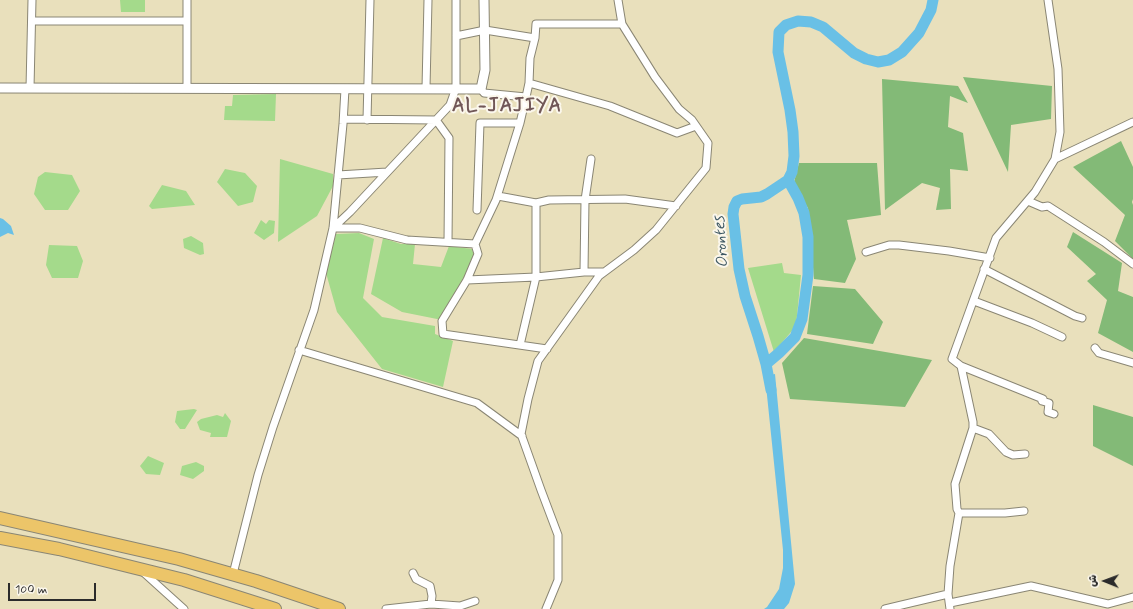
<!DOCTYPE html>
<meta charset="utf-8">
<style>
body{margin:0}
#map{position:relative;width:1133px;height:609px;overflow:hidden;background:#e9e0bc;font-family:Mynerve,"Playpen Sans Arabic",sans-serif}
canvas{display:block}
.north{position:absolute;left:1085px;top:561px;width:40px;height:40px;-webkit-text-stroke:3px #fbf7ec;paint-order:stroke;rotate:271deg;font-size:11px;font-weight:700;line-height:16px;text-align:center;color:#2b2b2b}
.north::after{content:'';display:block;margin:auto;width:14px;height:18px;background:#2b2b2b;clip-path:polygon(50% 0,100% 100%,50% 72%,0 100%)}
.scale{position:absolute;left:8px;top:583px;width:88px;height:18px;box-sizing:border-box;border:2px solid #2b2b2b;border-top:0;padding-left:5px;font-size:12px;line-height:14px;white-space:nowrap;color:#2b2b2b;-webkit-text-stroke:3px #fbf7ec;paint-order:stroke}
</style>
<div id="map">
<canvas width="1133" height="609"></canvas>
<div class="north">ش</div>
<div class="scale">100 m</div>
</div>
<script>
const g = document.querySelector('canvas').getContext('2d');
g.lineJoin = 'round';
function fill(path, color) {
  g.fillStyle = color;
  g.fill(path, 'evenodd');
}
function poly(rows) {
  const path = new Path2D();
  for (const r of rows) {
    path.moveTo(r[0], r[1]);
    for (let i = 2; i < r.length; i += 2) path.lineTo(r[i], r[i + 1]);
  }
  return path;
}
function strokePath(path, color, width, dash) {
  g.strokeStyle = color;
  g.lineWidth = width;
  g.lineCap = dash ? 'butt' : 'round';
  g.setLineDash(dash || []);
  g.stroke(path);
}
function drawText(font, color, halo, rows, align = 'center') {
  g.font = font + ' Mynerve,sans-serif';
  g.lineWidth = 4;
  g.setLineDash([]);
  g.textBaseline = 'middle';
  g.strokeStyle = halo;
  g.fillStyle = color;
  for (const [text, x, y, turn = 0] of rows) {
    g.save();
    g.translate(x, y);
    g.rotate((+turn || 0) * Math.PI / 180);
    g.textAlign = isNaN(turn) ? turn : align;
    if (halo) g.strokeText(text, 0, 0);
    g.fillText(text, 0, 0);
    g.restore();
  }
}
fill(poly([
 [120,0,145,0,145,12,121,12],
 [276,94,275,121,224,120,225,106,232,106,233,95],
 [280,159,333,174,333,186,317,216,278,242],
 [225,169,245,173,257,186,253,202,238,206,217,182],
 [45,172,72,175,80,191,68,210,45,210,34,194,38,177],
 [162,185,186,191,195,205,152,209,149,206],
 [261,220,266,224,269,220,275,221,274,233,264,240,254,233],
 [359,233,374,239,363,298,382,317,435,326,435,334,453,341,443,387,382,369,337,312,326,273,336,234],
 [191,236,203,243,204,254,200,255,184,248,183,239],
 [383,238,401,244,415,244,413,264,441,267,449,246,472,249,474,255,467,276,442,320,402,312,371,294],
 [49,245,77,246,83,261,78,278,52,278,46,265],
 [782,263,784,273,801,275,796,326,774,352,748,268],
 [194,409,197,410,185,429,180,429,175,422,177,411],
 [225,413,231,421,227,437,210,437,211,433,200,430,197,422,201,419,217,415,223,417],
 [148,456,164,463,160,475,146,474,140,466],
 [196,462,204,466,204,471,193,479,180,475,182,466]
]), '#a4da8b');
fill(poly([
 [963,77,1052,86,1051,119,1011,125,1008,172],
 [882,79,958,86,968,103,950,96,948,127,963,133,968,171,950,169,951,209,936,210,940,188,922,183,885,210],
 [1121,141,1133,167,1133,199,1132,202,1133,205,1133,259,1115,241,1125,215,1073,167],
 [799,163,877,163,881,215,847,220,856,259,845,283,814,279,808,208,793,186],
 [1073,232,1122,263,1118,291,1133,297,1133,352,1098,333,1107,300,1087,281,1096,274,1067,247],
 [813,286,855,289,883,322,873,344,807,334],
 [804,338,932,360,905,407,790,399,782,363],
 [1093,405,1133,417,1133,466,1093,446]
]), '#83ba77');
fill(poly([
 [0,218,3,219,11,226,14,235,8,233,0,237],
 [775,374,795,584,789,603,784,609,764,609,767,607,779,589,783,568,783,550,765,376]
]), '#69c0e6');
strokePath(poly([
 [766,364,779,353,795,337,802,319,808,275,808,237,804,213,798,198,788,180],
 [771,390,766,364,758,336,745,296,739,269,733,214,734,207,737,201,742,199,761,197,767,194,788,180,792,172,794,156,793,132,790,110,778,52,779,32,786,25,798,21,811,22,823,27,854,53,866,59,878,62,889,60,902,52,919,33,931,10,933,0]
]), '#69c0e6', 11);
const minor = poly([
 [618,0,622,24],
 [32,21,187,21],
 [456,36,485,30,535,38,536,24,622,24,655,77,679,109,692,120,708,143,706,168,656,230,634,250,599,276,538,361,528,399,521,434,541,490,558,535,558,580,546,609],
 [529,83,610,106,677,133,696,126],
 [30,88,32,0],
 [187,88,187,0],
 [426,88,428,0],
 [526,97,529,83,530,58,535,38],
 [344,119,436,120,449,138,448,242],
 [367,120,370,0],
 [1055,159,1133,122],
 [338,175,387,172],
 [498,196,536,203,536,277,520,345],
 [1028,201,1042,207,1048,206,1104,242,1133,264],
 [536,203,549,200,625,199,676,206],
 [477,210,480,123,520,123],
 [333,228,360,228,407,240,475,244,478,254,467,280,442,321,443,334,547,349],
 [333,228,350,212,450,105,456,88,456,0],
 [475,244,496,200,520,123,526,97,484,93,481,89],
 [866,252,889,245,899,245,949,251,990,258],
 [984,269,1075,316,1082,318],
 [584,272,585,200,591,159],
 [467,280,536,277,584,272,604,272],
 [974,301,1032,323,1062,337],
 [1095,348,1099,353,1133,363],
 [299,350,477,403,522,436],
 [961,366,1043,399,1042,401,1049,403,1048,412,1054,414],
 [973,428,989,434,1006,452,1013,455,1025,454],
 [959,513,1005,513,1024,511],
 [143,572,184,609],
 [413,573,416,579,430,586,432,596,431,604],
 [233,574,258,475,273,427,314,310,333,228,343,124,345,89],
 [950,603,1031,586,1108,604,1133,597],
 [386,609,431,604,460,606,475,601],
 [885,609,948,594],
 [950,609,948,594,950,566,959,513,957,509,955,484,973,428,973,422,961,366,952,359,996,238,1035,192,1055,159,1060,132,1058,69,1048,0]
]);
const tertiary = poly([
 [0,88,481,89,485,70,484,0]
]);
const motorway = poly([
 [0,518,179,559,256,581,339,609],
 [0,538,59,549,184,580,275,609]
]);
strokePath(minor, '#8a8674', 9);
strokePath(tertiary, '#8a8674', 11);
strokePath(motorway, '#8a8674', 14);
strokePath(minor, '#fff', 7);
strokePath(tertiary, '#fff', 9);
strokePath(motorway, '#ecc569', 12);
drawText('italic 16px', '#3e5863', '#fbf7ec', [
 ["Orontes",722,242,-94]
]);
g.letterSpacing = '1px';
drawText('bold 19px', '#715757', '#fbf7ec', [
 ["AL-JAJIYA",507,107]
]);
g.letterSpacing = '0px';
</script>
